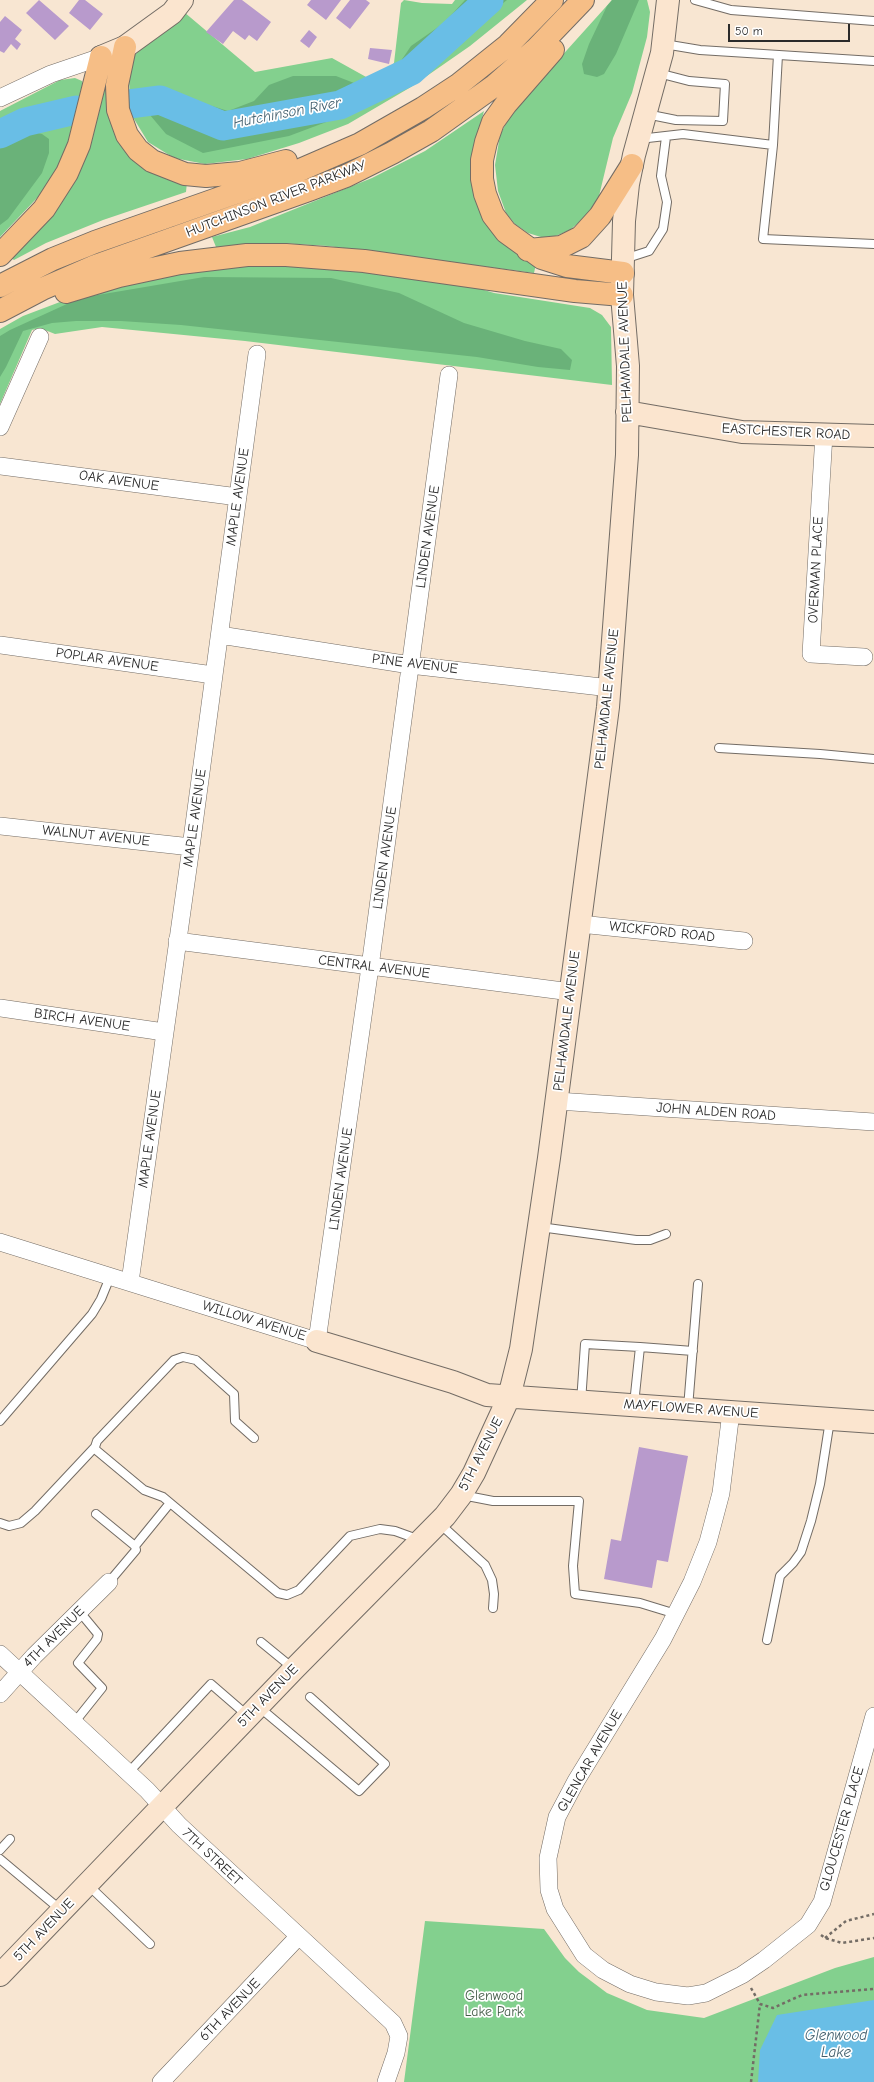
<!DOCTYPE html>
<style>
body{margin:0}
#map{position:relative;width:874px;height:2082px;overflow:hidden;background:#f8e6d2;font-family:"Comic Neue",sans-serif}
canvas{display:block}
.scale{position:absolute;left:728px;top:24px;width:122px;height:18px;box-sizing:border-box;border:2px solid #2b2b2b;border-top:0;padding-left:5px;font-size:12px;line-height:14px;white-space:nowrap;color:#2b2b2b;-webkit-text-stroke:3px #fff;paint-order:stroke}
</style>
<div id="map">
<canvas width="874" height="2082"></canvas>
<div class="scale">50 m</div>
</div>
<script>
const g = document.querySelector('canvas').getContext('2d');
g.lineJoin = 'round';
function fill(path, color) {
  g.fillStyle = color;
  g.fill(path, 'evenodd');
}
function poly(rows) {
  const path = new Path2D();
  for (const r of rows) {
    path.moveTo(r[0], r[1]);
    for (let i = 2; i < r.length; i += 2) path.lineTo(r[i], r[i + 1]);
  }
  return path;
}
function strokePath(path, color, width, dash) {
  g.strokeStyle = color;
  g.lineWidth = width;
  g.lineCap = dash ? 'butt' : 'round';
  g.setLineDash(dash || []);
  g.stroke(path);
}
function drawText(font, color, halo, rows, align = 'center') {
  g.font = font + ' "Comic Neue",sans-serif';
  g.lineWidth = 3.5;
  g.setLineDash([]);
  g.textBaseline = 'middle';
  g.strokeStyle = halo;
  g.fillStyle = color;
  for (const [text, x, y, turn = 0] of rows) {
    g.save();
    g.translate(x, y);
    g.rotate((+turn || 0) * Math.PI / 180);
    g.textAlign = isNaN(turn) ? turn : align;
    if (halo) g.strokeText(text, 0, 0);
    g.fillText(text, 0, 0);
    g.restore();
  }
}
fill(poly([
 [404,0,422,3,452,4,455,0,527,0,470,46,411,87,348,124,299,143,247,159,205,164,174,158,148,142,131,114,129,80,133,57,140,49,184,12,255,72,332,58,377,83,394,63,401,3],
 [612,0,647,0,650,12,647,37,632,93,613,138,599,196,587,215,570,230,553,237,541,237,528,233,515,224,506,213,498,191,495,165,500,135,513,110],
 [75,78,82,81,86,91,69,152,38,197,0,237,0,111,60,80],
 [104,78,108,80,111,120,187,182,186,192,103,220,46,243,14,260,11,258],
 [484,111,477,137,497,236,523,258,536,264,534,273,328,246,280,243,216,247,212,237,250,227,372,178,425,151],
 [238,263,313,263,448,279,494,293,590,308,602,315,611,327,612,385,245,341,102,327,55,334,40,328,32,330,0,404,0,329,23,316,89,291],
 [425,1921,544,1929,565,1958,579,1972,607,1993,647,2010,704,2018,835,1968,874,1957,874,2082,404,2082]
]), '#83d08e');
fill(poly([
 [465,0,507,0,377,103,289,136,203,153,166,134,150,115,156,97,196,101,228,111,254,101,269,85,293,76,336,76,354,83,384,86,411,46,444,23],
 [612,0,639,0,616,54,604,74,597,77,584,74,582,64,589,44,607,6],
 [0,124,42,134,49,139,49,153,42,173,8,219,0,225],
 [204,277,331,278,399,293,464,323,525,341,561,349,572,360,570,370,538,367,477,357,181,325,121,321,76,321,52,323,23,331,6,367,0,377,0,336,10,330,80,298]
]), '#6ab279');
fill(poly([
 [874,2000,874,2082,758,2082,760,2050,777,2015]
]), '#69bee6');
strokePath(poly([
 [129,104,160,100,223,126,340,105,411,71,489,0],
 [0,134,25,122,76,110]
]), '#69bee6', 29);
fill(poly([
 [39,0,69,26,55,40,26,13],
 [79,0,85,0,103,14,90,30,69,13],
 [234,0,242,0,271,22,257,41,249,35,245,40,233,31,223,44,206,32],
 [311,0,341,0,326,20,307,5],
 [350,0,366,0,370,3,350,29,336,18],
 [5,16,22,30,15,39,21,44,17,50,11,44,4,53,0,51,0,22],
 [309,30,317,37,309,48,300,41],
 [370,48,392,50,389,64,368,59],
 [639,1447,688,1456,668,1562,657,1560,652,1588,604,1579,611,1539,621,1541]
]), '#b89acc');
const lane = poly([
 [695,0,731,10,874,21],
 [664,44,700,50,874,61],
 [646,114,676,120,723,121,725,84,689,81,658,73],
 [639,139,683,134,773,145,763,239,874,244],
 [773,145,778,55],
 [624,259,649,251,663,229,667,202,661,176,666,137],
 [719,748,820,754,874,759],
 [540,1227,636,1240,650,1240,666,1234],
 [581,1402,585,1344,640,1347],
 [634,1404,640,1347,693,1351],
 [688,1408,698,1284],
 [0,1421,92,1314,101,1299,110,1277],
 [254,1438,235,1421,234,1394,196,1360,183,1357,174,1360,97,1441,95,1447,96,1450,144,1490,163,1497,278,1593,287,1595,299,1590,350,1536,380,1529,395,1531,420,1540],
 [462,1495,493,1501,579,1501,573,1566,575,1594,640,1603,676,1614],
 [96,1514,135,1546,136,1550,109,1582],
 [0,1523,9,1526,21,1523,35,1511,95,1447],
 [439,1523,485,1565,492,1580,494,1594,493,1608],
 [135,1546,170,1503],
 [767,1640,780,1576,793,1563,801,1552,811,1521,820,1484,830,1420],
 [261,1642,294,1669],
 [259,1707,359,1791,385,1764,310,1697],
 [74,1723,102,1688,78,1663,97,1639,98,1634,79,1611],
 [128,1773,211,1684,248,1716],
 [0,1850,10,1839],
 [0,1859,62,1911],
 [88,1885,150,1944]
]);
const street = poly([
 [0,98,51,74,101,57],
 [0,427,40,337],
 [824,434,811,654,864,657],
 [0,466,238,497],
 [220,635,410,665,610,688],
 [0,645,213,675],
 [0,826,191,847],
 [580,924,744,941],
 [177,941,571,992],
 [0,1008,164,1032],
 [557,1101,874,1122],
 [0,1242,317,1341,370,967,449,375],
 [130,1282,191,847,257,354],
 [731,1412,721,1493,708,1542,692,1582,663,1639,576,1781,557,1817,548,1858,549,1890,555,1909,584,1955,603,1970,630,1984,656,1992,688,1996,706,1993,742,1975,764,1960,808,1925,822,1902,874,1716],
 [0,1654,147,1790,179,1825,393,2023,399,2036,396,2053,386,2082],
 [0,1694,34,1656,109,1582],
 [161,2082,298,1937]
]);
const secondary = poly([
 [101,57,125,47,172,13,182,0],
 [627,412,742,432,874,436],
 [317,1341,453,1382,487,1395,874,1422],
 [0,1975,294,1669,445,1516,461,1495,474,1473,509,1397,521,1349,549,1158,608,707,627,455,628,366,622,295,624,221,628,184,634,155,662,53,668,0]
]);
const highway = poly([
 [125,47,117,85,118,110,127,135,138,150,152,161,185,174,206,176,240,173,286,161],
 [553,50,506,104,493,122,486,142,482,160,482,179,485,194,493,215,506,232,542,258,567,266,623,273],
 [528,250,561,247,581,237,600,216,632,165],
 [0,255,44,209,67,173,79,145,101,57],
 [0,286,53,259,95,242,300,170,360,144,423,108,458,85,508,45,552,0],
 [66,292,119,276,180,263,247,255,286,255,364,261,575,291,622,295],
 [0,311,42,289,95,266,309,190,346,176,392,153,431,131,494,86,536,49,583,0]
]);
strokePath(lane, '#736c65', 10);
strokePath(street, '#736c65', 18);
strokePath(secondary, '#736c65', 24);
strokePath(highway, '#736c65', 24);
strokePath(poly([
 [821,1935,825,1938,842,1943,874,1938],
 [825,1938,846,1921,874,1914],
 [751,1988,760,2004,773,2008,802,1995,874,1989],
 [751,2082,760,2004]
]), '#736c65', 2.5, [3, 3]);
strokePath(lane, '#fff', 8);
strokePath(street, '#fff', 17);
strokePath(secondary, '#fbe5cf', 22);
strokePath(highway, '#f6be86', 22);
drawText('14px', '#2b2b2b', '#fff', [
 ["HUTCHINSON RIVER PARKWAY",276,199,-21],
 ["PELHAMDALE AVENUE",625,352,-92],
 ["EASTCHESTER ROAD",786,432,3],
 ["OAK AVENUE",119,481,8],
 ["MAPLE AVENUE",238,497,-82],
 ["LINDEN AVENUE",428,537,-82],
 ["OVERMAN PLACE",816,570,-87],
 ["POPLAR AVENUE",107,660,8],
 ["PINE AVENUE",415,664,7],
 ["PELHAMDALE AVENUE",607,699,-84],
 ["MAPLE AVENUE",195,818,-82],
 ["WALNUT AVENUE",96,836,6],
 ["LINDEN AVENUE",385,858,-82],
 ["WICKFORD ROAD",662,932,6],
 ["CENTRAL AVENUE",374,967,7],
 ["BIRCH AVENUE",82,1020,8],
 ["PELHAMDALE AVENUE",567,1021,-83],
 ["JOHN ALDEN ROAD",716,1112,4],
 ["MAPLE AVENUE",150,1139,-82],
 ["LINDEN AVENUE",341,1179,-82],
 ["WILLOW AVENUE",254,1321,17],
 ["MAYFLOWER AVENUE",691,1409,4],
 ["5TH AVENUE",481,1454,-63],
 ["4TH AVENUE",54,1637,-45],
 ["5TH AVENUE",268,1696,-46],
 ["GLENCAR AVENUE",590,1761,-60],
 ["GLOUCESTER PLACE",842,1829,-74],
 ["7TH STREET",212,1857,43],
 ["5TH AVENUE",44,1930,-46],
 ["6TH AVENUE",230,2010,-46]
]);
drawText('14px', '#455d49', '#fff', [
 ["Glenwood",494,1996],
 ["Lake Park",494,2012]
]);
drawText('italic 15px', '#415e6c', '#fff', [
 ["Hutchinson River",287,113,-11],
 ["Glenwood",836,2036],
 ["Lake",836,2053]
]);
</script>
